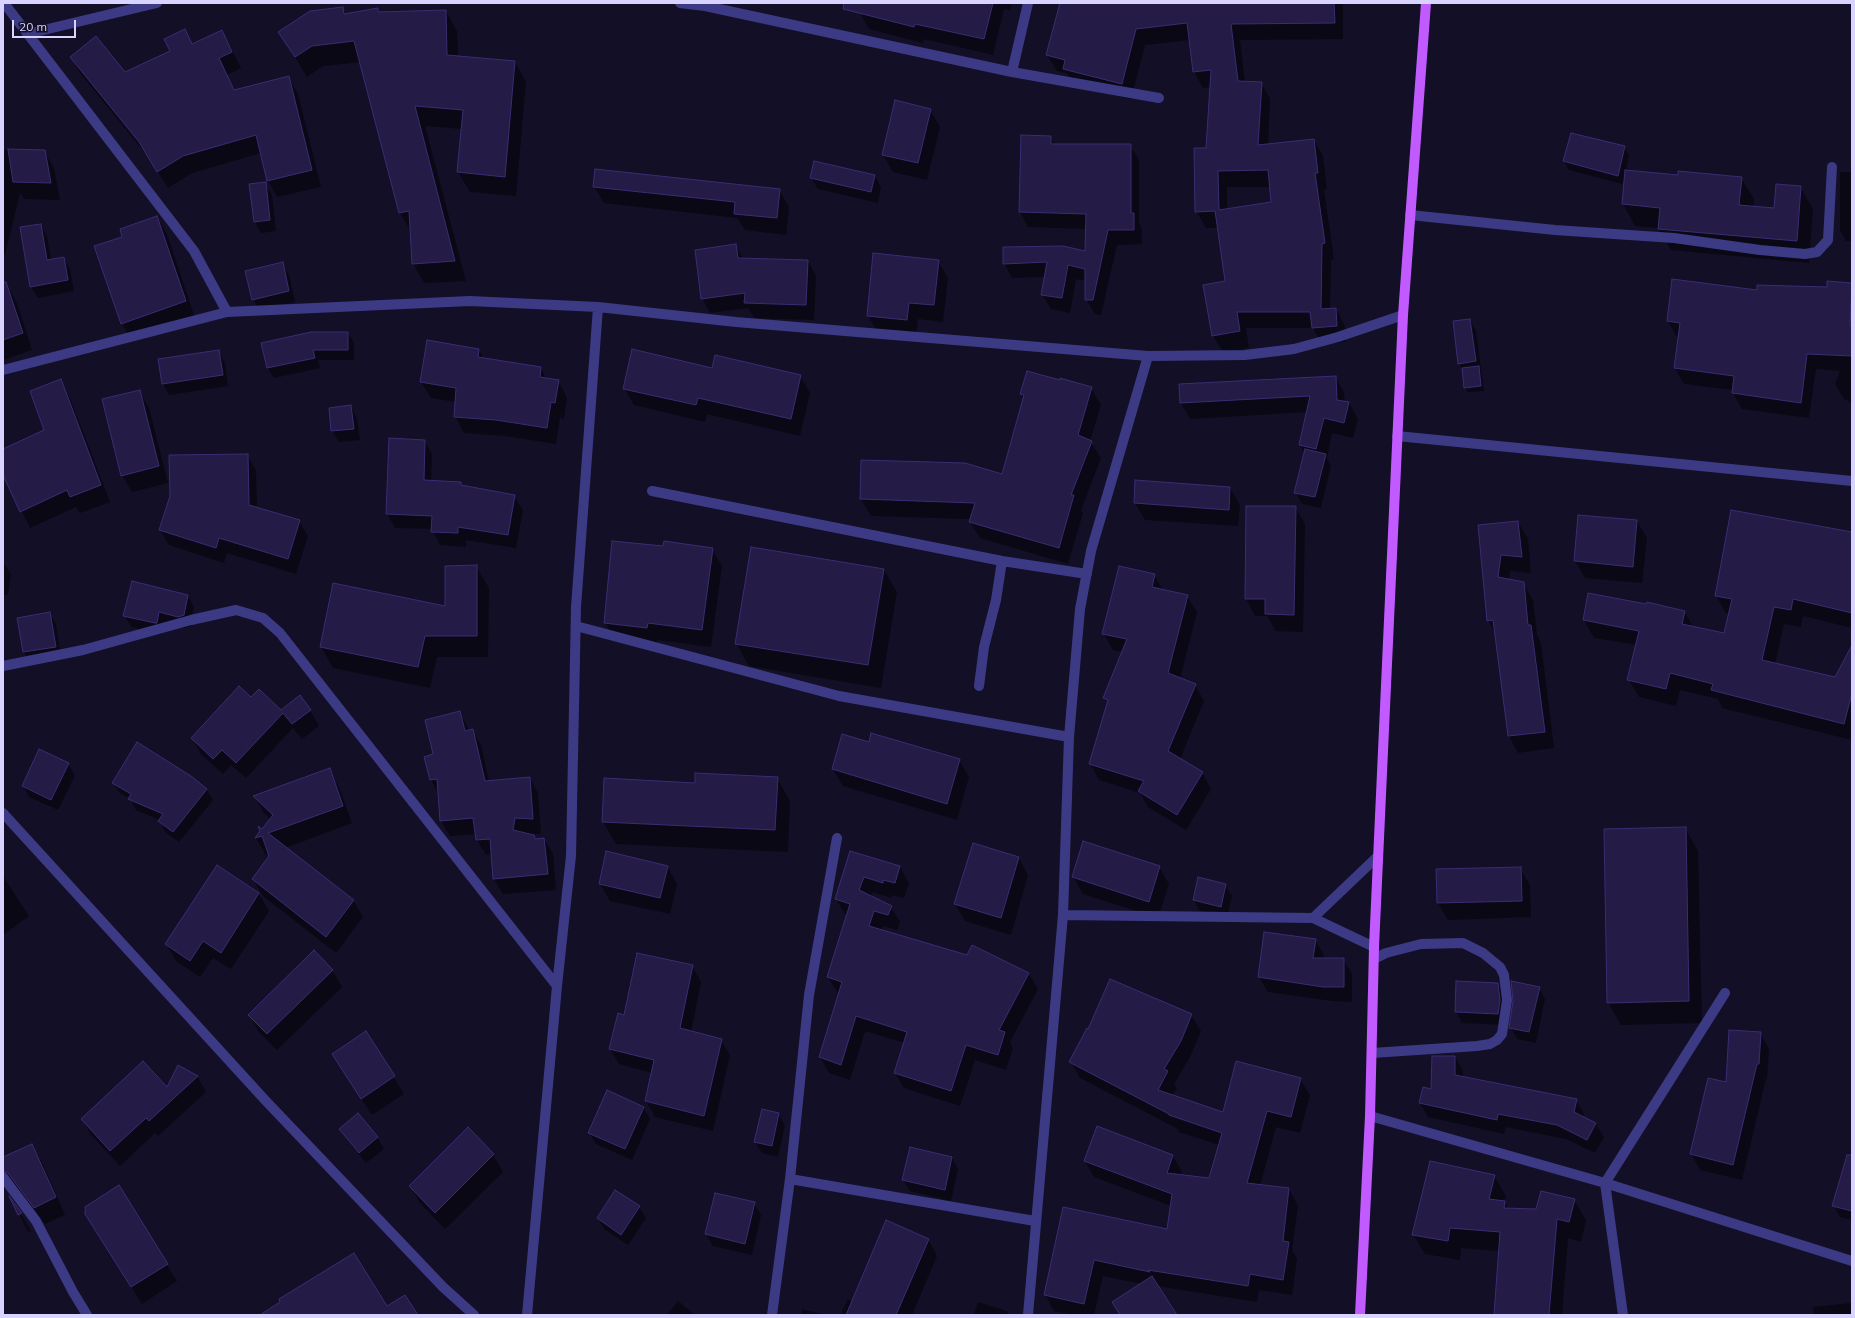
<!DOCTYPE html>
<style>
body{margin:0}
#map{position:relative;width:1855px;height:1318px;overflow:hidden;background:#130f26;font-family:Mulish,sans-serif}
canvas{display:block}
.frame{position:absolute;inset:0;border:4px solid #d9d4ff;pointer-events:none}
.scale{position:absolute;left:12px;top:20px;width:64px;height:18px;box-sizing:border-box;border:2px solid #d9d4ff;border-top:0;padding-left:5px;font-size:12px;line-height:14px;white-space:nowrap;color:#d9d4ff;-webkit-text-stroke:3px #130f26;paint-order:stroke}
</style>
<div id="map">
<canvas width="1855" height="1318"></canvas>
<div class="frame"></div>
<div class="scale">20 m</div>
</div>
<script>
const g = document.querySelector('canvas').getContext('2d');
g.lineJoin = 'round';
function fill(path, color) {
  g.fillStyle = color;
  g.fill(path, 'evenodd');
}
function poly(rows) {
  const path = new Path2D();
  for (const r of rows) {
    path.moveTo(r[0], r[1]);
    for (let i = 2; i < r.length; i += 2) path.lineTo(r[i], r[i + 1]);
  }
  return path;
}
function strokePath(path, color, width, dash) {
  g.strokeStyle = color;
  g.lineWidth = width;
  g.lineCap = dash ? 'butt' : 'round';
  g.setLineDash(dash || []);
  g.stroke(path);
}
fill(poly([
 [862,3,1012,3,1010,10,1004,9,993,55,924,39,923,43,869,29,860,13],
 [1061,3,1343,3,1343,39,1240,40,1245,82,1261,83,1270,99,1268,145,1314,140,1323,156,1327,189,1324,190,1334,259,1331,260,1330,310,1336,309,1345,326,1346,342,1322,344,1313,328,1246,328,1249,348,1223,352,1213,336,1226,282,1219,228,1206,228,1196,211,1207,149,1211,87,1203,88,1194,72,1190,40,1145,45,1131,99,1073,85,1067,73,1057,71,1047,55],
 [1227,187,1271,187,1272,203,1227,210],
 [342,8,346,14,377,9,379,13,446,11,457,31,458,57,515,62,526,82,516,196,470,192,458,172,462,129,425,126,466,281,424,283,413,263,411,232,400,213,361,62,323,66,307,77,280,32],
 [184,30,193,45,222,31,241,68,227,75,235,91,289,78,298,94,321,187,277,197,268,181,261,153,192,173,168,188,150,159,81,74,71,57,125,73,171,52],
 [930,110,940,127,927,180,893,172,883,155],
 [1022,136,1050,137,1055,145,1130,145,1139,160,1139,223,1142,229,1142,244,1117,245,1101,315,1095,314,1086,299,1086,281,1076,279,1070,313,1051,309,1042,294,1045,277,1012,278,1004,263,1086,252,1086,229,1028,227,1020,212],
 [1624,147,1629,155,1626,171,1679,176,1741,178,1754,199,1753,207,1775,209,1800,187,1813,209,1809,263,1671,250,1658,228,1635,226,1623,204,1626,175,1622,184,1569,170,1564,161],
 [3,150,44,151,54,168,60,200,24,199,20,193,5,255,3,254],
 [1840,172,1852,172,1852,241,1846,241,1840,230],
 [875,176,881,187,878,203,818,189,811,178],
 [265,183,272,195,276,231,261,233,255,222,250,185],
 [594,186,779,190,789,207,786,235,745,230,737,218,604,203],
 [157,217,167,234,195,318,131,340,122,323,123,238],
 [41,225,47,236,51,260,63,258,70,269,74,291,38,298,31,287],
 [735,245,743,259,808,261,816,276,814,320,754,318,748,308,710,313,702,298],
 [938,261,948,278,943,322,918,319,916,337,878,333,868,316],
 [282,263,289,275,295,302,259,310,253,299],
 [1828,282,1852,284,1852,403,1844,399,1835,384,1840,371,1816,369,1809,418,1742,409,1733,393,1733,390,1684,384,1675,368,1679,337,1677,337,1668,321,1758,291,1828,288],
 [7,286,17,303,32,350,3,360,3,288],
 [1470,320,1476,331,1484,391,1468,392,1465,387,1463,370,1459,363],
 [348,333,354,343,354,360,318,360,320,368,274,378,268,368,262,344],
 [479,350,484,359,541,368,547,380,558,381,567,398,564,419,560,418,556,444,506,436,464,433,455,416,456,402,431,398,421,382],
 [219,352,225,363,228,386,169,395,163,384],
 [712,369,800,376,810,393,800,436,707,414,705,422,634,405,624,388],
 [1335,377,1344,392,1345,402,1349,403,1358,419,1353,438,1332,433,1327,458,1331,466,1321,508,1302,504,1296,493,1305,454,1300,445,1308,412,1190,419,1181,403,1180,385],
 [61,381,70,398,110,502,80,513,76,507,30,528,3,473,3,450,46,430],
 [1091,388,1101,405,1090,441,1101,458,1081,510,1083,513,1068,564,980,538,970,522,971,519,871,516,861,499,1003,476,1024,399,1021,394],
 [139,391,149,408,168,483,132,492,122,475],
 [351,407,357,418,360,440,339,442,332,431,330,409],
 [424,440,432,454,431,481,460,483,462,486,514,496,523,510,516,548,466,540,466,547,440,545,432,529,395,528,387,514],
 [247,455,256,470,257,508,299,521,308,536,296,574,227,553,224,563,169,545,160,530],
 [1230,488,1240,505,1238,526,1145,520,1135,503],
 [1295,507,1305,524,1303,632,1276,631,1267,616,1255,616,1246,599],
 [1579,516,1637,521,1647,538,1642,583,1585,578,1575,561],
 [1518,522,1528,539,1531,573,1510,571,1509,580,1523,583,1533,600,1537,635,1541,643,1554,748,1518,753,1509,736,1495,633,1488,620,1479,526],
 [1852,533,1852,628,1803,616,1801,627,1784,624,1775,664,1836,678,1852,647,1852,740,1722,708,1718,699,1680,690,1676,706,1639,697,1629,680,1637,645,1594,638,1584,620,1685,612,1693,627,1725,634,1730,614,1726,613,1716,596],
 [664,547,712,549,722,566,711,647,657,640,657,644,615,640,605,623],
 [3,562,11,574,8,595,3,595],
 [476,566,489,588,488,657,437,657,430,688,333,668,321,647,446,607],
 [884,570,897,592,881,688,749,666,736,643],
 [1154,575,1163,590,1187,596,1197,612,1180,679,1195,685,1204,701,1180,759,1202,772,1211,789,1186,830,1148,807,1140,793,1099,780,1090,763,1108,704,1105,698,1123,652,1113,650,1103,633],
 [188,596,194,607,190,626,185,628,166,623,162,634,131,627,125,616],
 [49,613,56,624,61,658,30,663,24,652,18,619],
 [251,698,281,711,310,710,319,726,302,739,293,728,246,778,231,765,223,774,201,754,192,738],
 [460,712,469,731,472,730,481,745,489,781,530,778,538,793,541,834,528,834,534,836,536,840,544,839,553,854,556,890,503,894,494,879,492,854,486,855,477,840,476,834,450,836,441,821,439,795,431,780,425,757,435,755],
 [869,743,959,760,969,777,957,820,843,786,833,769],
 [68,764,75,775,58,810,29,797,23,785],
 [329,770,339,787,352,823,285,848,353,900,363,917,336,953,263,896,253,879,270,856,269,853,266,855,256,838,271,820,264,813,255,797],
 [777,778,790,801,788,852,616,844,603,822,696,784],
 [113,783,206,789,213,800,179,842,165,832,160,820,136,810,130,799,120,793],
 [1685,828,1698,851,1702,1023,1621,1025,1608,1002],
 [851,852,900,867,909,883,904,898,892,895,891,898,873,892,871,897,891,907,900,922,897,930,883,926,881,931,1029,974,1038,989,1010,1042,1013,1048,1006,1070,975,1060,960,1106,904,1088,895,1073,905,1043,865,1031,850,1080,829,1073,820,1057,839,993,837,992,828,977,847,915,845,914,836,899],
 [1019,858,1028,875,1011,935,965,921,955,904],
 [217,866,259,894,269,911,231,969,213,958,200,977,176,961,166,944],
 [667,866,677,884,670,914,610,901,600,884],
 [1159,867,1169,884,1158,918,1083,894,1073,877],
 [1520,868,1530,885,1531,917,1448,920,1438,903],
 [3,876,29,916,3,935],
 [1225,885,1232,896,1227,918,1200,911,1194,900],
 [1315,940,1324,955,1323,959,1343,959,1352,974,1352,1002,1332,1001,1268,992,1259,977],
 [692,966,701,982,691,1032,721,1040,730,1055,713,1131,655,1117,646,1101,652,1073,619,1064,610,1049,625,1016],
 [332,970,342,987,277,1050,259,1032,249,1015],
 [1498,984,1504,995,1504,1025,1462,1023,1456,1012],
 [1539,988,1545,999,1536,1043,1517,1039,1511,1028],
 [1191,1015,1201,1031,1190,1057,1174,1084,1177,1088,1172,1096,1224,1113,1300,1079,1310,1095,1300,1133,1276,1127,1260,1186,1289,1189,1298,1206,1292,1250,1297,1259,1292,1295,1259,1290,1257,1302,1157,1286,1176,1315,1121,1315,1142,1284,1103,1276,1094,1315,1074,1315,1054,1311,1045,1294,1064,1208,1168,1230,1171,1206,1094,1177,1085,1161,1173,1156,1182,1172,1181,1176,1210,1180,1219,1145,1179,1132,1178,1129,1080,1078,1071,1062],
 [366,1032,404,1094,372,1115,343,1071],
 [1760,1033,1769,1049,1767,1079,1766,1079,1742,1180,1700,1170,1691,1154,1727,1083],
 [1455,1057,1463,1071,1463,1078,1576,1100,1584,1114,1583,1117,1595,1123,1604,1137,1595,1153,1566,1139,1506,1127,1504,1134,1428,1117,1420,1103,1432,1090],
 [197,1076,206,1092,158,1136,155,1133,120,1166,91,1135,82,1119],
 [643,1107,650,1119,632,1160,596,1144,589,1133],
 [778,1114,785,1125,778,1157,762,1153,755,1142],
 [468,1128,493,1155,503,1172,445,1229,420,1203,410,1186],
 [340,1129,377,1137,384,1149,366,1163,347,1140],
 [32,1145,42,1162,65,1215,45,1224,19,1190,3,1178,3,1158],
 [911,1148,952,1158,958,1169,951,1201,910,1191,903,1180],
 [1852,1161,1852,1220,1840,1217,1834,1206],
 [1494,1176,1506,1196,1504,1202,1509,1209,1537,1210,1574,1200,1586,1220,1581,1242,1568,1238,1562,1315,1495,1315,1500,1251,1461,1248,1460,1260,1425,1254,1413,1234],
 [119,1187,177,1281,142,1304,83,1209],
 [716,1194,754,1203,761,1215,752,1255,713,1246,706,1234],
 [14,1204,21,1214,31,1231,28,1232],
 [639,1207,646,1218,628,1245,604,1229,598,1218],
 [928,1239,937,1256,912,1315,840,1315,848,1299,852,1301],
 [678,1301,695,1315,667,1315],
 [978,1302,1007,1311,1009,1315,974,1315],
 [1852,1303,1852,1315,1814,1315,1813,1307],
 [802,1309,825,1315,801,1315]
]), '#0007');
const building = poly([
 [844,3,993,3,984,39,915,24,914,27,843,9,844,3],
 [1060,3,1334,3,1335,23,1231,24,1238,81,1262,82,1258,145,1314,139,1318,173,1315,173,1325,243,1322,244,1321,309,1336,308,1337,326,1312,328,1310,312,1237,312,1240,331,1212,336,1203,285,1225,281,1215,211,1195,212,1194,148,1206,148,1211,70,1193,72,1187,23,1136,29,1122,84,1063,69,1065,60,1046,55,1060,3],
 [1268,170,1271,202,1219,210,1218,171,1268,170],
 [343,7,344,14,378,8,378,12,446,10,447,55,515,61,505,177,457,172,463,110,415,106,455,261,412,264,409,211,399,213,354,41,312,46,295,57,278,32,310,11,343,7],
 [185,29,192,44,222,30,232,52,219,58,234,90,289,76,312,170,267,181,256,135,183,156,157,172,139,142,70,57,96,36,125,72,170,51,164,39,185,29],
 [895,100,931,109,918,163,882,155,895,100],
 [1571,133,1625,146,1618,176,1563,161,1571,133],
 [1021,135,1051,136,1051,144,1131,144,1131,213,1134,213,1134,230,1108,230,1093,300,1085,300,1085,269,1068,265,1062,298,1041,295,1047,262,1003,264,1003,247,1063,246,1085,251,1086,214,1019,212,1021,135],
 [8,149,45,150,51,183,13,182,8,149],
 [814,161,875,175,871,192,810,178,814,161],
 [595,169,780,189,777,218,734,214,735,202,593,187,595,169],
 [1625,170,1678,175,1678,171,1742,177,1739,205,1774,208,1776,184,1801,186,1797,241,1658,229,1660,208,1622,204,1625,170],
 [266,182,270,220,254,222,249,184,266,182],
 [157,216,186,301,121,324,94,246,122,237,120,229,157,216],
 [41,224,47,260,64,257,68,280,30,287,20,227,41,224],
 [736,244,738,258,808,260,806,305,744,303,745,293,701,299,695,250,736,244],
 [873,253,939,260,934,305,909,303,907,320,867,316,873,253],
 [283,262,289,291,252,300,245,271,283,262],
 [1672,279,1757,290,1757,285,1827,287,1827,281,1852,283,1850,326,1852,326,1852,356,1807,354,1801,403,1732,393,1734,376,1674,368,1680,323,1667,321,1672,279],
 [3,282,6,282,23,333,3,340,3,282],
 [1470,319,1476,361,1458,364,1453,321,1470,319],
 [311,332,348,332,348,350,313,350,315,358,267,368,261,343,311,332],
 [427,340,479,349,478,357,541,367,540,377,559,380,555,403,551,402,547,428,496,420,454,417,456,388,420,382,427,340],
 [632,349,712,368,715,355,801,375,791,419,698,398,696,405,623,389,632,349],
 [219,350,223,375,162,384,158,359,219,350],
 [1479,366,1481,386,1464,388,1462,368,1479,366],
 [1027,371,1060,380,1060,378,1092,387,1078,435,1092,441,1071,495,1074,495,1059,548,969,522,975,503,860,499,861,460,965,463,1002,474,1024,395,1020,394,1027,371],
 [1336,376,1337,400,1349,402,1344,423,1324,418,1316,449,1299,445,1310,396,1180,403,1179,384,1336,376],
 [61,379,101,485,70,497,67,490,20,512,3,475,3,449,44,430,30,391,61,379],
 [140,390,159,466,121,476,102,399,140,390],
 [351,405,354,429,331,431,329,408,351,405],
 [389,438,425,440,424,480,461,482,461,485,515,495,508,535,458,527,458,533,431,532,432,516,386,514,389,438],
 [1305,449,1326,454,1315,497,1294,493,1305,449],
 [248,454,249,505,300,520,288,559,219,538,216,548,159,530,170,496,169,455,248,454],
 [1135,480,1230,487,1229,510,1134,503,1135,480],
 [1246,506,1296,506,1294,615,1265,614,1265,599,1245,599,1246,506],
 [1731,510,1852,532,1852,613,1793,599,1791,610,1774,607,1762,660,1835,677,1852,645,1852,693,1844,724,1711,690,1713,684,1670,673,1666,689,1627,680,1639,631,1583,620,1588,593,1646,604,1647,602,1685,611,1682,624,1724,633,1732,599,1715,596,1731,510],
 [1578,515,1637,520,1633,567,1574,561,1578,515],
 [1518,521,1522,557,1501,555,1498,577,1524,582,1528,625,1531,625,1545,732,1508,736,1493,620,1487,621,1478,525,1518,521],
 [612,541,663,546,664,541,713,548,702,630,648,623,647,628,604,623,612,541],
 [751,547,884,569,868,665,735,644,751,547],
 [477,565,477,636,425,636,418,667,320,647,333,583,445,606,445,566,477,565],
 [1119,566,1155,574,1152,587,1188,595,1168,673,1196,684,1168,751,1203,772,1177,815,1138,791,1144,781,1089,764,1108,700,1103,698,1127,639,1102,634,1119,566],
 [132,581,188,595,184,615,178,617,159,612,157,623,155,623,123,616,132,581],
 [50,612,56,647,23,652,17,618,50,612],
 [239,686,251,697,259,689,281,710,300,695,311,710,292,724,283,713,236,763,222,750,213,759,191,738,239,686],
 [460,711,465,731,473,729,485,781,530,777,533,819,515,818,513,830,534,835,535,839,544,838,548,874,493,879,490,839,476,840,473,818,440,821,437,779,430,780,424,757,433,754,425,720,460,711],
 [871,733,960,759,947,804,832,769,842,734,869,742,871,733],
 [137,742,191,776,207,789,173,832,158,821,163,814,128,799,131,794,112,783,137,742],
 [39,749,69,763,51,800,22,786,39,749],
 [330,768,343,806,268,833,354,900,326,937,252,879,269,856,262,836,255,838,260,831,258,826,262,829,273,815,253,796,330,768],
 [695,773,778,777,775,830,602,822,604,778,695,783,695,773],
 [1686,827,1689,1001,1607,1003,1604,829,1686,827],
 [1083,841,1160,866,1149,902,1072,877,1083,841],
 [973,843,1019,857,1001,918,954,904,973,843],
 [606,851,668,866,660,898,599,884,606,851],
 [850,851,900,866,895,883,883,880,883,883,864,877,859,890,892,906,888,915,874,911,869,926,967,955,972,945,1029,973,999,1030,1005,1032,998,1055,966,1045,951,1091,894,1073,907,1032,856,1016,841,1065,819,1057,842,982,827,977,850,904,835,899,850,851],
 [217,865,259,893,221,953,203,941,190,961,165,944,217,865],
 [1521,867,1522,901,1437,903,1436,869,1521,867],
 [1198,877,1226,884,1221,907,1193,900,1198,877],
 [1264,932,1316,939,1313,958,1344,958,1344,987,1323,987,1258,977,1264,932],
 [314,950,333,970,267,1034,248,1015,314,950],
 [637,953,693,965,680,1028,722,1039,704,1116,645,1101,654,1060,609,1049,618,1013,624,1015,637,953],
 [1110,979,1192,1014,1181,1041,1164,1069,1168,1071,1158,1090,1223,1112,1236,1061,1301,1078,1291,1117,1267,1111,1247,1183,1289,1188,1283,1241,1289,1242,1283,1280,1250,1274,1248,1286,1148,1270,1150,1272,1094,1260,1084,1304,1044,1295,1063,1207,1167,1229,1172,1194,1084,1161,1097,1126,1173,1155,1167,1173,1209,1178,1222,1133,1169,1115,1169,1114,1069,1062,1087,1028,1088,1029,1110,979],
 [1456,981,1498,983,1500,1000,1498,1014,1455,1012,1456,981],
 [1511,981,1540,987,1529,1032,1509,1028,1513,1001,1511,981],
 [1729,1030,1761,1032,1759,1064,1757,1064,1733,1165,1690,1154,1708,1078,1726,1082,1729,1030],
 [366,1031,395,1076,361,1099,332,1054,366,1031],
 [1432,1056,1455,1056,1455,1075,1577,1099,1574,1112,1596,1123,1587,1140,1557,1125,1498,1114,1497,1120,1419,1103,1423,1087,1431,1089,1432,1056],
 [143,1061,167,1087,178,1065,198,1076,149,1121,146,1118,110,1151,81,1119,143,1061],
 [607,1090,644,1107,625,1149,588,1133,607,1090],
 [762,1109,779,1113,772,1146,754,1142,762,1109],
 [358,1113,378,1137,359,1153,339,1129,358,1113],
 [468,1127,494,1154,435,1213,409,1186,468,1127],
 [32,1144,56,1197,34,1208,8,1173,3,1171,3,1157,32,1144],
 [910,1147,952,1157,945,1190,902,1180,910,1147],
 [1847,1155,1852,1155,1852,1211,1832,1206,1847,1155],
 [1430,1161,1495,1175,1489,1199,1505,1201,1504,1208,1536,1209,1541,1191,1575,1199,1569,1222,1557,1219,1549,1315,1494,1315,1500,1232,1450,1228,1448,1241,1412,1235,1430,1161],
 [119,1185,168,1264,131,1287,85,1214,85,1207,119,1185],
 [615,1190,640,1206,621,1235,597,1218,615,1190],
 [715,1193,755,1202,745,1244,705,1234,715,1193],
 [9,1196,22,1213,18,1215,9,1196],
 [886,1220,929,1239,896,1315,846,1315,886,1220],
 [354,1253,387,1306,405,1295,418,1315,260,1315,280,1302,279,1299,354,1253],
 [1152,1276,1177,1315,1120,1315,1112,1302,1152,1276]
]);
fill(building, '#241b47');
strokePath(building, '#3b2d73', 1);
strokePath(poly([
 [4,3,194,251,227,312],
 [680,3,705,6,1012,72,1159,98],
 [27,34,157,3],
 [1012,72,1028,3],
 [1410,215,1555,230,1674,238,1760,250,1805,254,1817,252,1828,240,1832,167],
 [3,370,227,312,470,301,598,307,736,322,1148,356,1245,355,1294,349,1338,337,1403,315],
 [1397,436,1852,481],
 [652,491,1002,561,1087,574],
 [576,626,839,696,1069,737],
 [3,666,83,650,191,620,236,610,263,618,280,633,557,986],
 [979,686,984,647,996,600,1002,561],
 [3,813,265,1100,443,1287,474,1315],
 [1063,915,1313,918,1378,856],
 [1313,918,1374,947],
 [1372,1053,1477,1046,1490,1044,1497,1040,1502,1034,1507,1000,1504,975,1500,967,1483,953,1463,943,1421,944,1386,953,1374,959],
 [1370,1116,1605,1183,1852,1261],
 [3,1177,36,1221,73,1292,87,1315],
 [790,1179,1035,1221],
 [527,1315,557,986,571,856,576,607,598,307],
 [772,1315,790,1179,809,995,837,838],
 [1028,1315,1063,915,1069,737,1080,609,1091,551,1148,356],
 [1623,1315,1605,1183,1725,993]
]), '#3d3a85', 10);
strokePath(poly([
 [1360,1315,1370,1116,1374,947,1403,315,1426,3]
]), '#c25bff', 10);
</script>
